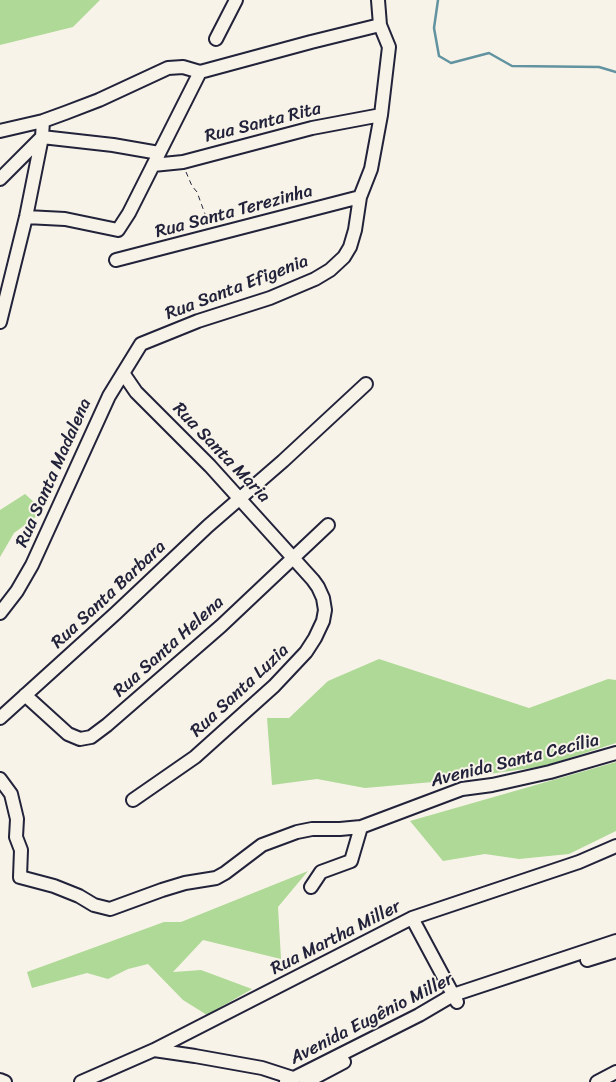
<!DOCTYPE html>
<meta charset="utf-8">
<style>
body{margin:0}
canvas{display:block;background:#f7f3e8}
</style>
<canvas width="616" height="1082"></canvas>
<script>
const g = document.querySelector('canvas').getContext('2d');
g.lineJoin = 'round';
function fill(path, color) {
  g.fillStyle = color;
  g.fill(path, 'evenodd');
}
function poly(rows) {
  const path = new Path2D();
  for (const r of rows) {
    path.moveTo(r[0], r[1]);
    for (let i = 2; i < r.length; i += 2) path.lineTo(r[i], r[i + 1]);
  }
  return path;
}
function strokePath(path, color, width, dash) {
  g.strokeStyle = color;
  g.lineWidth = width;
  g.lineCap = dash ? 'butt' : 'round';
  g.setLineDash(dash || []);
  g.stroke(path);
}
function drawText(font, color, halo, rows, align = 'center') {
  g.font = font + ' Sriracha,sans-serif';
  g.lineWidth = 4;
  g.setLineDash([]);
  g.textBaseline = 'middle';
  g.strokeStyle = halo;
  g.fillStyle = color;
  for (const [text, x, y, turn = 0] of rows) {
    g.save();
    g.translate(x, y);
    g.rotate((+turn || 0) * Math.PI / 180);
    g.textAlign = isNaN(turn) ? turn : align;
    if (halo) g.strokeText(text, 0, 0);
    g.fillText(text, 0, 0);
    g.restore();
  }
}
fill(poly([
 [0,0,100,0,73,27,0,45],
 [25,494,44,511,14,533,0,557,0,510],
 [379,659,529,708,608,679,616,680,616,743,545,766,433,782,365,788,317,779,272,785,267,718,289,718,328,681],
 [616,762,616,831,569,854,519,859,485,854,443,861,410,821],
 [308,871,278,907,281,959,203,940,173,972,201,970,252,989,207,1015,183,1000,148,964,128,969,108,979,87,973,32,988,27,972,164,922,181,922]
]), '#afd996');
strokePath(poly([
 [438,0,434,28,439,56,451,63,489,53,512,66,599,67,616,72]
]), '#6293a0', 2.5);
const minor = poly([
 [216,39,236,0],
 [200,72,311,42,380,25],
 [0,131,43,121,65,113,99,100,168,68,183,67,200,72],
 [153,165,183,162,312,128,381,115],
 [0,179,42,137,113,145,159,153],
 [26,217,65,219,118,230,129,213,200,72],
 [116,260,360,197],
 [0,322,26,217,42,137,43,121],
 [123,373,136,392,210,466,313,580,318,587,323,598,325,610,323,621,315,638,306,652,274,686,195,757,133,800],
 [0,613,17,591,32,565,109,396,141,344,198,321,270,298,315,279,330,270,344,257,350,247,355,230,360,197,371,169,381,115,389,47,380,25,378,0],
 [25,695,68,734,80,739,91,737,107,725,221,626,328,525],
 [0,718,116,613,208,526,283,461,366,384],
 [0,779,11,794,17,819,16,837,21,850,20,877,54,886,79,896,94,905,110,909,162,890,185,883,216,878,225,873,262,845,297,832,312,829,340,829,361,827,462,789,492,785,550,772,616,753],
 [311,887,321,872,351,861,361,827],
 [412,918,457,1002],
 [587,960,616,951],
 [154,1050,195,1056,262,1068,293,1078],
 [0,1080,5,1082],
 [81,1082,154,1050,412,918,579,862,616,846],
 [286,1082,419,1015,453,995,616,941],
 [306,1082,344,1062],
 [597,1082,616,1072]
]);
strokePath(minor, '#22223b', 16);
strokePath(poly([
 [186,172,192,186,197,192,209,225]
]), '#22223b', 1, [5, 4]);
strokePath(minor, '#f7f3e8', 12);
drawText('18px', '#22223b', '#f7f3e8', [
 ["Rua Santa Rita",263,123,-14],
 ["Rua Santa Terezinha",234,212,-15],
 ["Rua Santa Efigenia",237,288,-21],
 ["Rua Santa Maria",221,453,46],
 ["Rua Santa Madalena",54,473,-66],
 ["Rua Santa Barbara",109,595,-43],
 ["Rua Santa Helena",169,647,-42],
 ["Rua Santa Luzia",240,691,-43],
 ["Avenida Santa Cecília",515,761,-14],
 ["Rua Martha Miller",336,938,-27],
 ["Avenida Eugênio Miller",372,1019,-27]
]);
</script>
